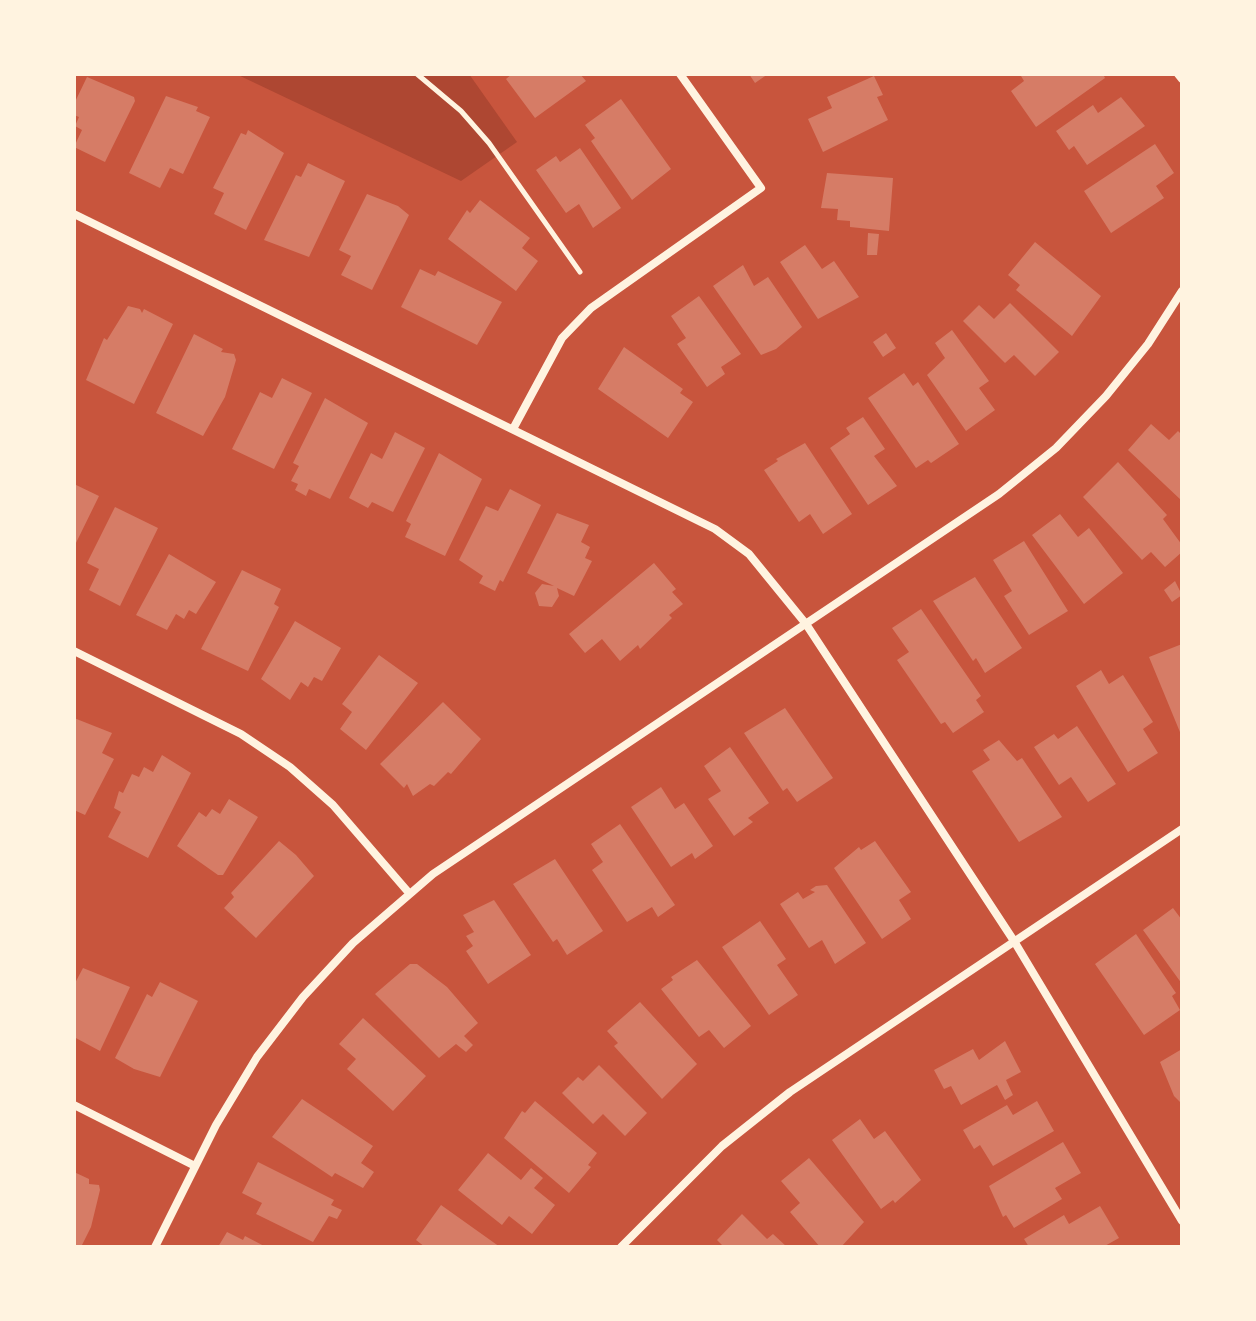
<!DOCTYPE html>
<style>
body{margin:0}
#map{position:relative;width:1256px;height:1321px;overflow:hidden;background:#c8553d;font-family:"Fira Sans",sans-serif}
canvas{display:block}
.frame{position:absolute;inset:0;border:76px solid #fff3e0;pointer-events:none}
</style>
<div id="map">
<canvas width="1256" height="1321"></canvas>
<div class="frame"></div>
</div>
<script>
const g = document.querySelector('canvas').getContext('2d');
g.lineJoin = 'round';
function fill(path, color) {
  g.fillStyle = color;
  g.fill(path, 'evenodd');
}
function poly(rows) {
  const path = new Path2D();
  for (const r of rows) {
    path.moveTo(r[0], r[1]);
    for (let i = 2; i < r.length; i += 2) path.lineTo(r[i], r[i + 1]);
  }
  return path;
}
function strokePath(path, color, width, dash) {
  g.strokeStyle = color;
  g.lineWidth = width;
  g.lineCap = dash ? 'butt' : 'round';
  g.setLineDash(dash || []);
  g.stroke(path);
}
fill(poly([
 [236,74,469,74,517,142,461,181]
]), '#ae4732');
fill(poly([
 [512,74,580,74,586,81,535,118,506,79],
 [749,74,768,74,755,83],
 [1024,74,1103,74,1105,78,1036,127,1011,91,1024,81,1021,76],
 [874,76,883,95,877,97,888,120,823,152,808,119,832,108,827,97],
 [87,77,134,97,135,101,105,162,74,147,82,130,75,126,79,117,74,115,74,104],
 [166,96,198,107,196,111,210,117,183,174,170,168,160,188,129,173],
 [1121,97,1145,126,1087,165,1074,146,1069,150,1056,131,1093,105,1098,113],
 [621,99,671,169,632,200,591,141,595,138,585,125],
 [248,130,284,153,246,230,214,214,224,193,213,188,241,133,246,135],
 [1155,144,1174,173,1156,186,1164,198,1111,233,1084,191],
 [580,148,621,208,593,228,579,204,566,213,536,170,556,156,560,162],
 [308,163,345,181,309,257,264,240,296,175,301,177],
 [827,173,893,178,889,231,850,227,850,221,837,220,838,209,821,208],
 [367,194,398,206,409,215,372,290,341,275,351,256,339,250],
 [480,200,530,238,522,248,538,261,516,291,448,239,467,210,470,213],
 [868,233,879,234,877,255,867,255],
 [1035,242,1101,296,1072,336,1016,290,1020,285,1008,275],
 [805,245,822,269,834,261,859,297,818,319,780,262],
 [743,265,754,286,768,277,802,327,776,349,761,355,713,286],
 [420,269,435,276,438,271,502,302,477,345,401,307],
 [699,296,741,354,721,367,725,374,707,387,677,344,686,338,671,316],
 [1010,303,1059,352,1035,376,1014,355,1005,363,963,321,979,305,994,319],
 [128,306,140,309,142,313,144,309,173,324,134,404,86,380,104,338,107,340],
 [952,330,989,381,979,388,995,410,966,431,927,375,945,358,935,343],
 [886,333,896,348,883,357,873,342],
 [194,334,223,349,221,352,234,354,236,360,225,397,203,436,156,413],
 [624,347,683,389,680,393,693,402,668,438,598,389],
 [904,373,913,386,918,382,959,444,931,463,928,460,916,468,868,398],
 [282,378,312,393,274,469,232,449,260,392,272,398],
 [325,398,368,423,330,499,309,489,306,496,295,490,298,484,291,481,299,466,293,463],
 [863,417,885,449,874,456,897,486,868,505,830,448,850,434,846,428],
 [1151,424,1169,440,1178,431,1182,435,1182,501,1128,450],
 [395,432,425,448,393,512,372,502,368,508,349,498,371,453,382,459],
 [805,443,852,514,823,534,810,514,799,522,764,470,778,461,776,459],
 [439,453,482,479,445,556,405,537,411,524,406,521],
 [1118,462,1167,515,1163,519,1182,545,1182,552,1165,567,1151,552,1142,560,1083,497],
 [74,484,99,496,74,547],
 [510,489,541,505,503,582,500,580,495,591,479,583,483,576,459,560,486,506,498,511],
 [115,507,158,528,120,606,89,590,99,569,87,563],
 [557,513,589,525,581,542,590,547,585,558,592,561,574,596,557,588,559,596,552,607,539,606,535,593,542,584,554,586,527,573],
 [1060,514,1078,537,1089,528,1123,573,1084,604,1032,535],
 [1024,541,1068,611,1029,635,1004,596,1012,591,993,560],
 [169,554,216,582,196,614,189,610,184,619,176,614,167,630,136,615],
 [654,563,676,589,672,592,683,604,669,615,672,618,640,649,638,645,620,661,602,639,585,653,569,634],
 [242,570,281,589,274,604,279,607,248,671,201,649],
 [975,577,1022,648,985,673,976,658,973,661,933,601],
 [1175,581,1182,595,1172,602,1164,590],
 [921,609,981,696,976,700,984,712,953,733,945,722,941,724,897,660,909,652,892,628],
 [295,621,341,648,322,681,314,677,308,687,301,682,290,700,261,679],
 [1182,644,1182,737,1149,657],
 [379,655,418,683,366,750,340,729,352,712,342,704],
 [1101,670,1109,684,1123,675,1153,722,1143,729,1158,753,1128,772,1076,686],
 [443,702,481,739,451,774,448,772,434,786,430,784,413,796,407,784,404,788,380,764],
 [785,708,833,778,797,802,787,788,783,791,744,733],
 [74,718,112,733,102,753,114,759,85,815,74,810],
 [1077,726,1116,784,1088,802,1071,777,1059,785,1034,747,1054,734,1058,739],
 [999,740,1017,761,1022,758,1062,817,1019,842,972,771,990,760,983,750],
 [730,747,769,803,748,818,753,822,734,836,708,799,721,791,704,766],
 [162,755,191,773,148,858,108,837,121,812,114,808,119,791,123,793,132,774,139,777,144,767,153,772],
 [661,787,675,809,684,803,713,846,695,859,692,853,671,867,631,807],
 [229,799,258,817,223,875,218,875,177,846,199,812,206,817,212,809,220,814],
 [620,824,675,905,658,917,652,907,627,922,592,870,603,862,591,844],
 [279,841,296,855,314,876,256,938,224,908,234,897,231,893],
 [875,841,911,892,899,900,911,919,882,939,834,868,859,847,861,850],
 [555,859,603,931,567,955,557,939,553,942,513,884],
 [827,885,866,943,835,964,822,940,809,948,780,904,798,892,803,899,815,892,810,890,816,886],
 [494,900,531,955,488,984,466,951,473,946,466,936,474,932,463,915],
 [1173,908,1182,920,1182,984,1143,930],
 [760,921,786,959,777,965,798,995,769,1015,722,947],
 [1136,934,1176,993,1172,996,1180,1010,1144,1035,1095,964],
 [697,960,751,1026,724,1048,709,1030,699,1037,661,989,673,980,671,977],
 [410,964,417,964,447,987,478,1023,464,1036,473,1045,466,1052,456,1044,439,1058,375,994],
 [83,968,130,987,100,1051,74,1037,74,985],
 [160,982,198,1001,160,1077,134,1069,115,1058,147,994,152,997],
 [640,1002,697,1064,662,1099,614,1046,618,1043,607,1031],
 [363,1018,426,1076,393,1111,347,1069,356,1059,339,1044],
 [1005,1041,1021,1072,1006,1080,1013,1095,1005,1100,997,1085,961,1105,951,1086,944,1089,934,1070,973,1049,979,1060],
 [1182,1049,1182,1104,1174,1096,1160,1062],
 [599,1065,647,1113,625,1136,603,1114,593,1124,562,1093,578,1077,583,1081],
 [302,1099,373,1146,361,1163,374,1172,363,1188,335,1173,332,1177,272,1137],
 [535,1101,597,1153,588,1165,591,1167,569,1193,504,1138,522,1111,525,1113],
 [1037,1101,1054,1131,993,1166,980,1145,974,1149,963,1130,1007,1105,1013,1115],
 [860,1119,874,1139,885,1131,921,1180,895,1203,893,1200,881,1209,832,1140],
 [1063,1142,1081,1173,1055,1188,1062,1199,1014,1228,1006,1215,1003,1217,989,1186],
 [488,1153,521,1180,531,1168,543,1178,534,1188,555,1205,532,1234,509,1216,502,1225,458,1190],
 [809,1158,864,1222,841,1247,820,1247,790,1212,800,1203,781,1181],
 [258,1162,334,1200,331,1205,342,1210,337,1219,329,1216,313,1242,256,1214,262,1203,242,1193],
 [74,1172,89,1179,89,1184,99,1185,100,1190,91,1227,81,1247,74,1247],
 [441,1205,500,1247,425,1247,416,1240],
 [1100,1206,1119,1238,1103,1247,1029,1247,1024,1239,1064,1215,1069,1224],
 [742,1214,767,1239,773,1234,787,1247,724,1247,717,1240],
 [227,1232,243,1240,245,1236,266,1247,218,1247]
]), '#d67c66');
strokePath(poly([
 [417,74,461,111,489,143,580,272]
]), '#fff3e0', 5);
strokePath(poly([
 [1178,74,1182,79],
 [74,214,715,529,749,554,806,624,1014,941,1182,1221],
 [513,429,562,338,591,308,761,188,680,74],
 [74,651,241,734,290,767,333,805,409,893],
 [74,1105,195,1166],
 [155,1247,216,1125,257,1057,303,997,353,943,433,874,999,494,1056,448,1106,396,1148,344,1182,291],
 [621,1247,722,1146,790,1092,1182,829]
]), '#fff3e0', 8);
</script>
